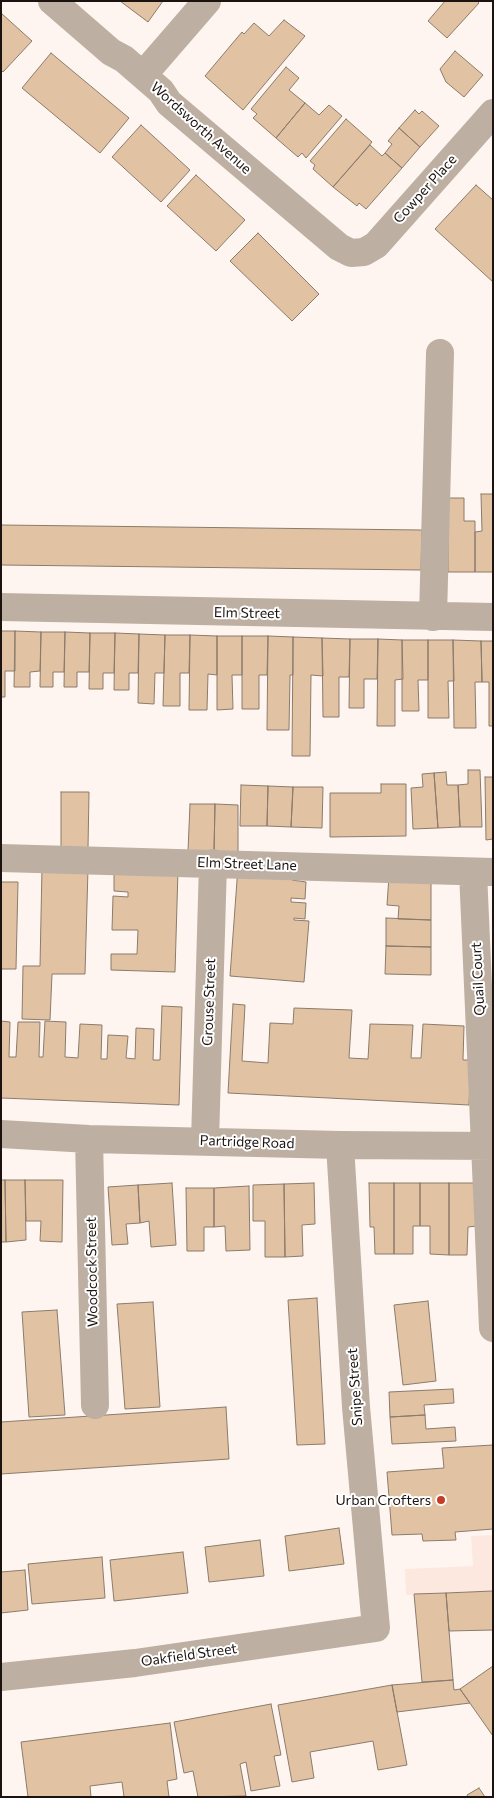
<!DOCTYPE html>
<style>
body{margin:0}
#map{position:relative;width:494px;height:1798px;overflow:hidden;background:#fff5f0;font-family:Commissioner,sans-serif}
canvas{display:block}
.frame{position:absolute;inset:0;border:2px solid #1c1310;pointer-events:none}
</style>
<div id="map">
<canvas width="494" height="1798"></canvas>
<div class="frame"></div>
</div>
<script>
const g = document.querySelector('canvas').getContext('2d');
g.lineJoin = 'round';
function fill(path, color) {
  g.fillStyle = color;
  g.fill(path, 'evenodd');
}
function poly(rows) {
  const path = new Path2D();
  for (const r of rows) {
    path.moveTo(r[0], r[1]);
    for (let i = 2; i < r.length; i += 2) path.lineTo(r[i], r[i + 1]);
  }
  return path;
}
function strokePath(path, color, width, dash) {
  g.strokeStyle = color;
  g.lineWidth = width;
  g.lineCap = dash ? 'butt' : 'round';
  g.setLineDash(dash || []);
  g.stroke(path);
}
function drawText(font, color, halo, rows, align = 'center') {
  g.font = font + ' Commissioner,sans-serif';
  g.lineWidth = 4;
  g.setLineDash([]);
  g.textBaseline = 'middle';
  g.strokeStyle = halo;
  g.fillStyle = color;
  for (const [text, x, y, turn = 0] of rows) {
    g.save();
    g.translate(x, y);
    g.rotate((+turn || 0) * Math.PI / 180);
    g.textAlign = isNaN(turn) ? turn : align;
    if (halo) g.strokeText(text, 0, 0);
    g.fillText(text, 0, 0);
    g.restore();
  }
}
fill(poly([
 [493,1535,493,1591,406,1595,405,1569,473,1566,471,1536]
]), '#fde8e0');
const building = poly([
 [120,1,163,1,148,22,120,1],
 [477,1,479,3,447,38,428,21,445,1,477,1],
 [1,13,32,41,3,72,1,70,1,13],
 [284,20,305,36,243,110,205,76,242,32,244,34,254,23,269,36,284,20],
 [455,51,483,75,464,97,446,82,440,69,455,51],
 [51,53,129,118,100,153,22,88,51,53],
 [286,67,299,78,289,90,305,103,276,138,253,118,257,114,251,109,286,67],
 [305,103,319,115,329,105,342,116,306,158,302,153,298,157,276,138,305,103],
 [415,110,419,114,422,111,439,126,420,147,399,128,415,110],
 [346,119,372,142,333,187,313,169,315,165,310,161,346,119],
 [141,125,190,170,161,202,112,157,141,125],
 [399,128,420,147,402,168,385,153,392,144,388,141,399,128],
 [370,145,382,156,385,153,402,168,366,209,359,203,357,206,333,187,370,145],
 [196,175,245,220,216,251,167,206,196,175],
 [476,185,493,200,493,282,435,229,476,185],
 [258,233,319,294,292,321,230,261,258,233],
 [481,494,493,494,493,572,475,572,475,532,482,531,481,494],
 [448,498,464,498,464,521,475,521,475,572,448,572,448,498],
 [1,525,422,530,421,570,1,565,1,525],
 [1,631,15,631,15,671,5,671,5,697,1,697,1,631],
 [15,631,41,632,40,671,30,672,30,687,14,687,15,631],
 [41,632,65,632,64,672,53,672,53,687,40,687,41,632],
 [65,632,90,633,89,672,77,672,77,687,64,687,65,632],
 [90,633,115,633,114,673,103,673,103,689,89,689,90,633],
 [115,633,139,634,138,673,129,673,129,690,114,690,115,633],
 [139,634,165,635,164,673,155,673,154,704,138,703,139,634],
 [165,635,190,635,189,673,180,673,180,706,163,706,165,635],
 [190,635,217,636,217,675,208,674,207,710,189,710,190,635],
 [217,636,242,636,242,675,232,675,233,709,217,710,217,636],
 [242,636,268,636,267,675,259,675,259,709,242,709,242,636],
 [268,636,293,637,293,675,290,675,289,730,267,730,268,636],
 [293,637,322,638,323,676,311,675,310,756,292,756,293,637],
 [322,638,350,639,349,677,339,677,339,717,323,717,322,638],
 [350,639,378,639,377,679,364,679,364,708,349,708,350,639],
 [378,639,402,640,403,679,395,680,395,726,377,726,378,639],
 [402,640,428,640,428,680,418,680,419,711,402,711,402,640],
 [428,640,453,640,454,681,448,681,449,718,428,718,428,640],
 [453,640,481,641,482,682,475,682,476,728,454,728,453,640],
 [481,641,493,641,493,726,489,726,489,682,482,682,481,641],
 [468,770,480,770,482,827,460,827,458,785,468,784,468,770],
 [446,772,447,785,458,785,460,827,438,828,434,773,446,772],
 [434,773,438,828,413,829,411,788,423,787,422,774,434,773],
 [485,777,493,777,493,839,486,840,485,777],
 [381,784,406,784,406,836,330,837,330,793,381,793,381,784],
 [241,785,268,786,267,826,240,826,241,785],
 [268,786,293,787,291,827,267,826,268,786],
 [293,787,323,787,322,828,291,827,293,787],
 [61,792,89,792,88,848,61,847,61,792],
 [190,804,215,804,214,852,188,851,190,804],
 [215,804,238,805,238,853,214,852,215,804],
 [238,867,292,872,292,880,306,882,305,899,291,898,291,902,306,903,305,919,294,918,294,920,309,921,304,982,230,976,238,867],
 [42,868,88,869,85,974,52,974,50,1020,22,1019,23,966,40,966,42,868],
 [114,868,178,870,175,972,111,970,111,954,137,954,138,930,112,930,113,896,128,897,128,892,114,891,114,868],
 [389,876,431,876,431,920,398,919,399,906,387,905,389,876],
 [1,882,18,882,16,969,1,969,1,882],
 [386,918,431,920,431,947,386,946,386,918],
 [386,946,431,947,431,975,385,974,386,946],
 [233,1004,245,1005,242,1061,268,1063,270,1023,293,1024,294,1008,352,1010,349,1058,368,1059,370,1024,413,1025,411,1058,421,1058,423,1024,464,1026,463,1060,471,1060,469,1105,228,1093,233,1004],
 [162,1006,182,1007,179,1105,1,1098,1,1021,10,1022,9,1057,16,1057,18,1022,40,1022,39,1057,43,1057,45,1021,66,1022,65,1057,78,1058,80,1024,102,1025,101,1059,107,1059,108,1035,128,1036,126,1058,135,1059,136,1028,154,1029,153,1060,160,1060,162,1006],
 [1,1180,5,1180,6,1242,1,1242,1,1180],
 [5,1180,25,1180,26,1240,6,1242,5,1180],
 [25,1180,63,1180,62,1242,40,1241,41,1221,26,1221,25,1180],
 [172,1183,176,1245,151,1247,149,1221,140,1223,138,1185,172,1183],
 [314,1183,315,1224,302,1225,303,1256,285,1257,284,1184,314,1183],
 [369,1183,394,1183,394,1254,375,1254,374,1227,370,1227,369,1183],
 [394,1183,420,1183,420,1226,413,1226,413,1254,394,1254,394,1183],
 [420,1183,449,1183,449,1255,430,1254,430,1226,420,1226,420,1183],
 [449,1183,477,1183,477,1226,468,1227,467,1255,449,1255,449,1183],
 [284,1184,285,1257,265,1257,265,1221,253,1221,253,1185,284,1184],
 [138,1185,140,1223,126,1224,128,1244,112,1245,108,1187,138,1185],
 [249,1186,250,1250,226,1251,225,1226,214,1227,214,1188,249,1186],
 [186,1188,214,1188,214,1227,204,1227,204,1251,187,1251,186,1188],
 [317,1298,325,1444,297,1445,288,1300,317,1298],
 [428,1301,436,1381,403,1385,394,1305,428,1301],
 [153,1302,160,1407,125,1409,117,1304,153,1302],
 [57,1310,65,1415,29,1417,22,1312,57,1310],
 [453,1389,454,1403,424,1405,425,1415,390,1417,389,1392,453,1389],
 [226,1407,229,1459,1,1474,1,1422,226,1407],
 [425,1415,426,1429,455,1427,456,1441,392,1444,390,1417,425,1415],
 [493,1445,493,1529,455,1532,456,1540,423,1541,422,1534,392,1535,387,1472,444,1468,442,1448,493,1445],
 [339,1528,344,1564,289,1571,285,1536,339,1528],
 [260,1540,264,1576,209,1582,205,1547,260,1540],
 [183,1552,188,1593,114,1601,110,1560,183,1552],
 [102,1557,105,1598,32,1604,28,1564,102,1557],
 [25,1570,28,1610,1,1613,1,1572,25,1570],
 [493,1591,493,1630,449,1631,446,1593,493,1591],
 [446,1593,453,1680,422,1682,414,1594,446,1593],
 [493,1666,493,1736,460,1689,493,1666],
 [453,1680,454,1690,460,1689,470,1703,397,1712,392,1685,453,1680],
 [392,1685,407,1765,378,1770,373,1741,310,1752,314,1778,292,1782,278,1705,392,1685],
 [271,1704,281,1755,274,1756,280,1786,251,1791,246,1762,240,1764,246,1796,198,1797,193,1771,184,1773,174,1722,271,1704],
 [170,1723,177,1779,167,1781,169,1797,124,1797,122,1782,90,1786,91,1797,28,1797,21,1742,170,1723],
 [479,1788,485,1797,468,1797,467,1795,479,1788]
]);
fill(building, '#e1c2a3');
strokePath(building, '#8b7b6b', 1);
strokePath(poly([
 [52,1,111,52,124,59,161,91,169,103,339,247,351,253,364,252,376,245,493,113],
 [143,75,207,1],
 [1,607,493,617],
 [433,617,440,353],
 [1,858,493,872],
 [473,872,493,1328],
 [1,1134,89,1139,340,1145,493,1146],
 [89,1139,95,1405],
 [205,1141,213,863],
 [1,1677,135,1663,376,1628,356,1407,340,1145]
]), '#bdb0a2', 28);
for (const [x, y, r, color] of [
 [441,1500,5,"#c63b24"]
]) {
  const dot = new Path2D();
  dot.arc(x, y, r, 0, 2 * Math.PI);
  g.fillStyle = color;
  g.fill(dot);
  strokePath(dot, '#fff', 2);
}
drawText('14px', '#1c1310', '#fff', [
 ["Wordsworth Avenue",201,128,42],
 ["Cowper Place",425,189,-48],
 ["Elm Street",247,613,1],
 ["Elm Street Lane",247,864,2],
 ["Quail Court",478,979,-93],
 ["Grouse Street",209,1002,-88],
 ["Partridge Road",247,1142,2],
 ["Woodcock Street",92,1272,-91],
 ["Snipe Street",355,1387,-94],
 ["Oakfield Street",189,1655,-8]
]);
drawText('14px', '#1c1310', '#fff', [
 ["Urban Crofters",431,1500]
], 'right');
</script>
